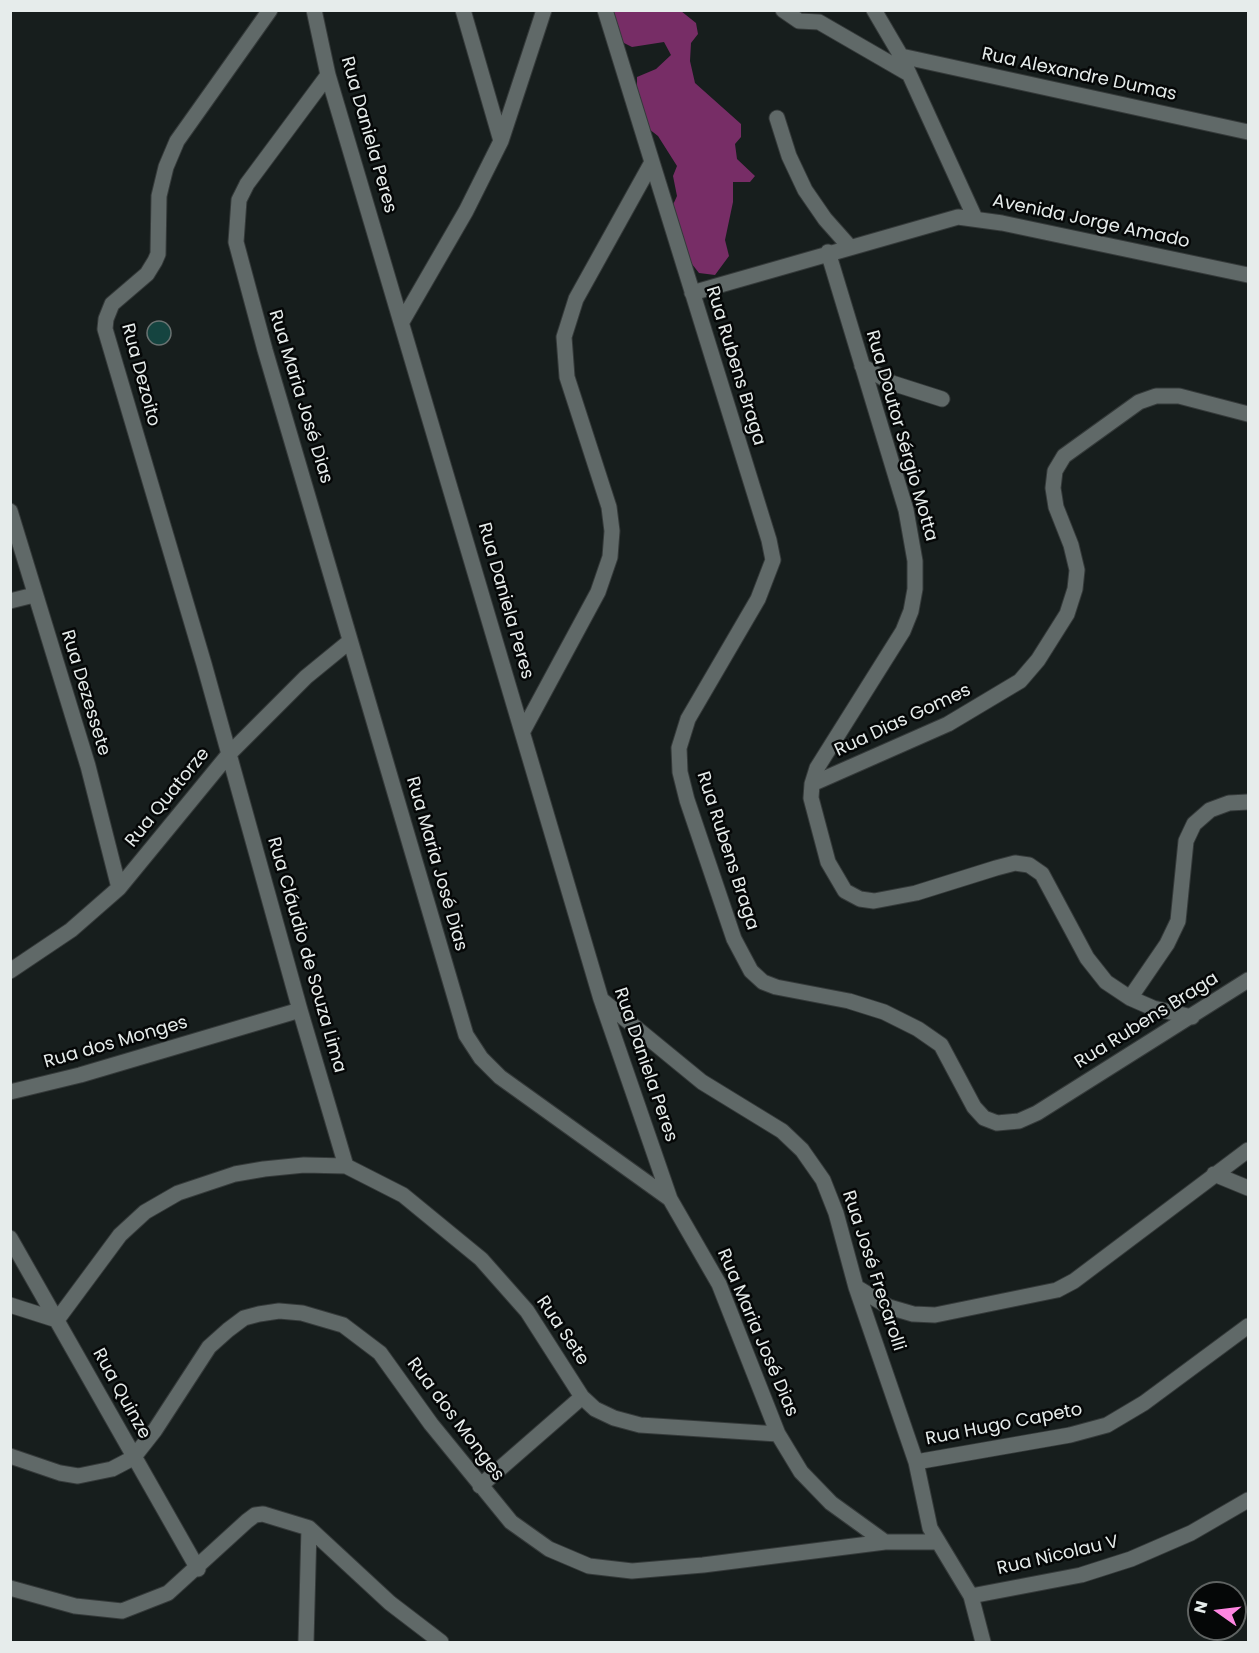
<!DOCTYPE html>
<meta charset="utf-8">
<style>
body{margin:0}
#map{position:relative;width:1259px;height:1653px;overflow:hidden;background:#171e1d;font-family:Poppins,sans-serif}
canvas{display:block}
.frame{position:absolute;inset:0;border:12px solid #e6eceb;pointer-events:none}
.north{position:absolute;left:1187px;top:1581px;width:60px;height:60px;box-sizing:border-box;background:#050707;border:2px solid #5f6362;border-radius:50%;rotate:284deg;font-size:16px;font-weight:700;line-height:24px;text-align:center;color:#e6eceb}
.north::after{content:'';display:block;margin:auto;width:21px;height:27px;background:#fe86e1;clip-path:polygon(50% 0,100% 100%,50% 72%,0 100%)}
</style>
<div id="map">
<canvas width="1259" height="1653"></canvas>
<div class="frame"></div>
<div class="north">N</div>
</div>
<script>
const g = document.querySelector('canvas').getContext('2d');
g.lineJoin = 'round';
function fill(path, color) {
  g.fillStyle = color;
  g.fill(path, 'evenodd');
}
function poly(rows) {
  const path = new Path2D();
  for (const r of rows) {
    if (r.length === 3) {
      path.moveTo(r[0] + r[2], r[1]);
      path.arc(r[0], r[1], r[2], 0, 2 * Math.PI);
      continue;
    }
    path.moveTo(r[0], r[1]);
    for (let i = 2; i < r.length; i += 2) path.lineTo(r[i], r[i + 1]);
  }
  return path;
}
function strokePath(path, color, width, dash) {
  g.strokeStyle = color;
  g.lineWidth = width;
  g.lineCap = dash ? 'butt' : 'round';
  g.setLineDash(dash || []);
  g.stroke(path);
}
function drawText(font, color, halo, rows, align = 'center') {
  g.font = font + ' Poppins,sans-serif';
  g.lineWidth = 5;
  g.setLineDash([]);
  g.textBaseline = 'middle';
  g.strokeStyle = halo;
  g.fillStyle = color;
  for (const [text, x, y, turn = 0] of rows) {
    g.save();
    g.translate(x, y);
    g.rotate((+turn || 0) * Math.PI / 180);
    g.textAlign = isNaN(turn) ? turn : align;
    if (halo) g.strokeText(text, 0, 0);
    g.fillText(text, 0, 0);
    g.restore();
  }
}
fill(poly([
 [613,11,681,11,696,23,698,34,691,43,690,61,695,83,741,124,741,137,735,144,737,159,755,176,750,182,733,182,733,202,725,240,729,256,715,275,699,273,688,259,672,207,677,196,673,176,677,166,658,136,649,129,637,96,637,77,656,69,671,55,664,42,632,47,620,41]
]), '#772d66');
const building = poly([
 [159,333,12]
]);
fill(building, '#154440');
strokePath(building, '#6a7372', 1.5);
const minor = poly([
 [270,10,177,141,166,167,159,196,158,254,155,261,147,274,112,304,106,319,105,329,204,664,300,1010,346,1166],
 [314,10,328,75,601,999,670,1199],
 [463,10,501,141],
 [605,10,769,540,773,560,758,599,688,719,679,748,680,772,687,800,734,939,751,971,763,982,776,987,849,1001,884,1012,918,1029,941,1045,974,1107,984,1118,997,1123,1019,1121,1037,1113,1248,980],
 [783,10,799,21,819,22,909,74],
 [874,10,901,56,975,218],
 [901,56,1248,132],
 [328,75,247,184,239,200,236,242,265,350,466,1035,481,1058,500,1077,670,1199,719,1284,778,1434,801,1472,831,1503,885,1542],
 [777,118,789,156,805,190,825,219,849,246],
 [828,252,906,510,915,561,915,589,911,611,903,631,817,768,812,784,811,798,828,862,845,891,860,899,874,901,916,893,996,868,1015,863,1029,865,1042,874,1087,958,1106,982,1130,998,1153,1008,1192,1017],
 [692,293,958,217,1002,223,1248,275],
 [403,320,466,211,501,141,544,10],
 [862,366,892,383,942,399],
 [10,511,88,766,119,888],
 [10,601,34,595],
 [523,731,598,592,610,557,612,531,609,507,567,377,564,337,576,299,651,164],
 [812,784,948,724,1020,681,1038,660,1067,614,1075,589,1077,570,1071,545,1056,507,1053,488,1055,471,1064,456,1139,402,1156,396,1179,396,1248,414],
 [10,971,71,930,119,888,229,754,306,677,350,641],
 [1130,998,1167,944,1178,921,1186,841,1194,824,1210,810,1229,803,1248,802],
 [602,1000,702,1082,782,1131,802,1150,823,1180,836,1213,856,1287,916,1462,930,1528,971,1596,983,1642],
 [10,1092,80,1075,300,1010],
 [1214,1174,1248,1188],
 [10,1238,198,1569],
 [856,1287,889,1307,913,1314,935,1315,1057,1290,1074,1281,1248,1150],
 [10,1305,57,1320],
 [57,1320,120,1235,145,1212,178,1193,235,1174,264,1169,304,1165,346,1166,403,1195,481,1259,527,1311,582,1397,595,1409,614,1418,640,1425,778,1434],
 [10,1456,60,1473,78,1476,112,1469,133,1458,155,1430,209,1347,228,1330,244,1318,259,1314,279,1311,302,1313,343,1325,380,1353,431,1424,511,1522,549,1549,589,1566,632,1571,703,1565,885,1542,936,1542],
 [916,1462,1070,1435,1107,1425,1144,1403,1248,1326],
 [480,1486,582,1397],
 [10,1588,75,1606,122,1611,168,1593,247,1521,255,1515,263,1514,309,1528,390,1603,441,1642],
 [971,1596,1081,1575,1131,1559,1191,1533,1248,1500],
 [306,1642,309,1528]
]);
strokePath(minor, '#353a3a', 17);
strokePath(minor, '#606968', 15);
drawText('18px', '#e6eceb', '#050707', [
 ["Rua Alexandre Dumas",1079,75,12],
 ["Rua Daniela Peres",368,135,74],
 ["Avenida Jorge Amado",1091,222,12],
 ["Rua Rubens Braga",735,366,73],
 ["Rua Dezoito",140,375,75],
 ["Rua Maria José Dias",300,397,73],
 ["Rua Doutor Sérgio Motta",901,436,74],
 ["Rua Daniela Peres",505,601,74],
 ["Rua Dezessete",85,693,73],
 ["Rua Dias Gomes",903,721,-25],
 ["Rua Quatorze",168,798,-51],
 ["Rua Rubens Braga",727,851,72],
 ["Rua Maria José Dias",436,864,74],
 ["Rua Cláudio de Souza Lima",306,955,74],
 ["Rua Rubens Braga",1147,1021,-32],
 ["Rua dos Monges",116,1043,-16],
 ["Rua Daniela Peres",645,1065,71],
 ["Rua José Frecarolli",873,1271,72],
 ["Rua Sete",562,1331,56],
 ["Rua Maria José Dias",757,1333,67],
 ["Rua Quinze",121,1394,61],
 ["Rua dos Monges",455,1420,53],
 ["Rua Hugo Capeto",1004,1425,-11],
 ["Rua Nicolau V",1058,1556,-13]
]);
</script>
